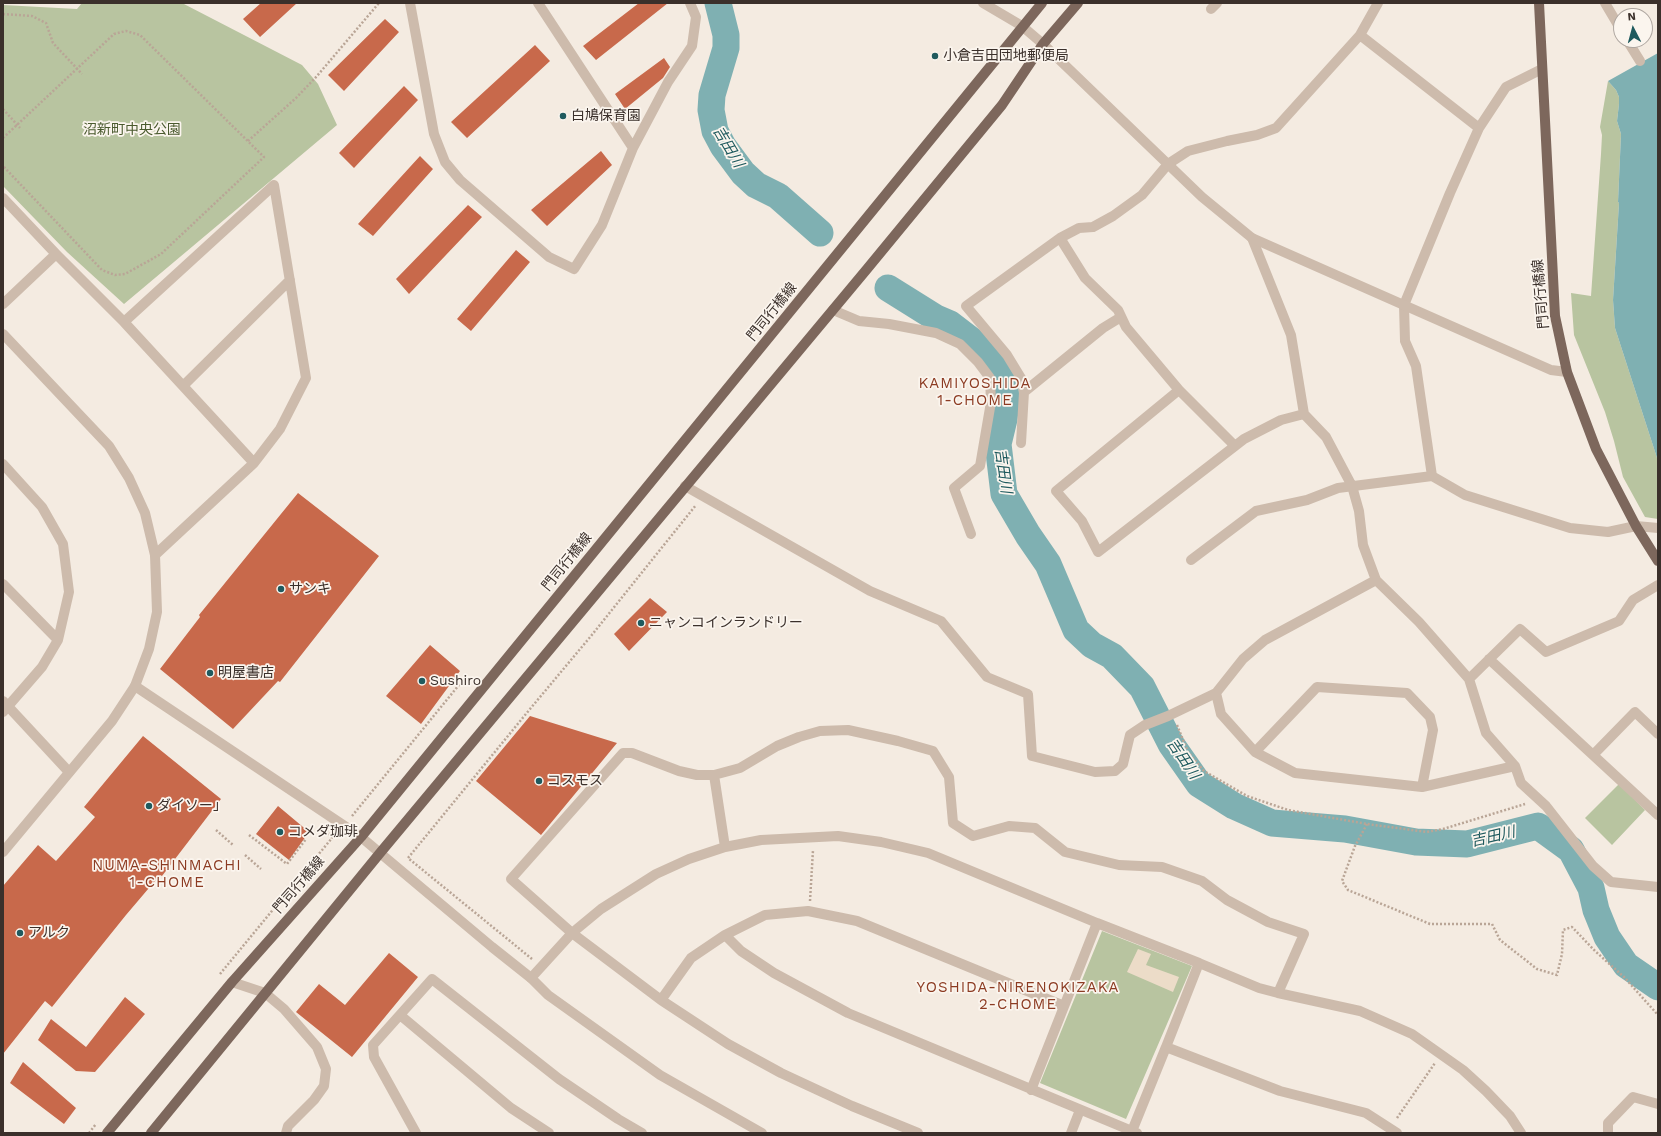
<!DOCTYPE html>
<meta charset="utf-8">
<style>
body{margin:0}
#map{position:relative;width:1661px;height:1136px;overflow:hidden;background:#f4ebe1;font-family:"Work Sans",sans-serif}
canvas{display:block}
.frame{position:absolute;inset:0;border:4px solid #3b302b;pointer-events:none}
.north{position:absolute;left:1613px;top:8px;width:40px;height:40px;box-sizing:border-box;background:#fbf5ee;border:1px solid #aea6a0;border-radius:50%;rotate:354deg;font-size:11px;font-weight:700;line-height:16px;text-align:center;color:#3b302b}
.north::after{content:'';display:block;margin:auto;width:14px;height:18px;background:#1f5a5e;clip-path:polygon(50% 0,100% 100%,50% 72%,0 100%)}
</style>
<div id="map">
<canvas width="1661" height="1136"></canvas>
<div class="frame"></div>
<div class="north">N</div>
</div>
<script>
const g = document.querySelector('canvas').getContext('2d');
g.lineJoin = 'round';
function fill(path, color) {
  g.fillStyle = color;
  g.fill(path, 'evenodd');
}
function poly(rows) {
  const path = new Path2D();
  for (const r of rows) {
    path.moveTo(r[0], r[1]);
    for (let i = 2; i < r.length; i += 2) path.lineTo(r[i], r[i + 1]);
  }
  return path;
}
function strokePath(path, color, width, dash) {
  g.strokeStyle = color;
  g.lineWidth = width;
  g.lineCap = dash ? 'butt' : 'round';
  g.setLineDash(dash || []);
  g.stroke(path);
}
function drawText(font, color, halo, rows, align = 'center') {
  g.font = font + ' "Work Sans","Noto Sans JP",sans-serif';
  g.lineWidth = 3.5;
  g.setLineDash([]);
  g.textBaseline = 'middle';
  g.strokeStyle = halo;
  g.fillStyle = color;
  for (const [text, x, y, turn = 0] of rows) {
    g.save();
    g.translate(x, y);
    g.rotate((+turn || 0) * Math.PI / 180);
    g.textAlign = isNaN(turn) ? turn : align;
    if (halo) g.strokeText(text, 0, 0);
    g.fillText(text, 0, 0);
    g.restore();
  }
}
fill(poly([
 [82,3,182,3,302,65,318,84,337,125,124,304,67,252,3,186,3,5,77,9],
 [1608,81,1616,90,1619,97,1619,104,1617,121,1621,134,1618,202,1619,203,1613,300,1615,328,1658,461,1658,519,1645,517,1623,477,1614,441,1605,412,1574,335,1571,293,1591,296,1601,154,1602,135,1600,127],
 [1619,784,1645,810,1612,845,1585,818],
 [1102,931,1192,966,1126,1119,1040,1083]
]), '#b8c4a0');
fill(poly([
 [1138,949,1151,954,1146,965,1179,977,1173,992,1127,972]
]), '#ecdcc8');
fill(poly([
 [1658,53,1658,461,1615,328,1613,300,1619,203,1618,202,1621,134,1617,121,1619,104,1619,97,1616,90,1608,81]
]), '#7fb0b2');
strokePath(poly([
 [718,3,726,35,726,48,712,95,711,110,715,131,723,146,743,173,756,185,778,196,820,233],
 [888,288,936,318,950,324,980,347,993,361,1001,374,1005,385,1006,403,1004,419,998,444,1004,494,1028,535,1048,564,1076,630,1092,645,1112,656,1142,687,1171,744,1199,784,1234,806,1272,823,1345,829,1416,842,1467,844,1538,826,1571,850,1591,888,1596,910,1607,937,1626,965,1658,987]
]), '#7fb0b2', 27);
fill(poly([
 [261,3,297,3,260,37,243,19],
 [639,3,668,3,596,60,583,46],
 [385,19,399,32,344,91,328,75],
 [535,45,550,61,467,138,451,122],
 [664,58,670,67,663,78,625,109,615,94],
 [404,86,418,100,354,168,339,153],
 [601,151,612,165,547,226,531,210],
 [420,156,433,169,373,236,358,224],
 [468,205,482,217,409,294,396,279],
 [516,250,530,262,471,331,457,319],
 [298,493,379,556,280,682,278,681,233,729,160,669,200,617,199,615],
 [650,598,667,612,629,651,614,634],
 [430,645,460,671,421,724,386,696],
 [530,716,617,743,541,835,476,781],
 [143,736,221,799,162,876,160,875,126,915,52,1007,45,1001,3,1054,3,886,38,845,56,861,95,817,84,807],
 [278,806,309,832,289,860,256,834],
 [389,953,418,977,352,1057,296,1012,319,984,345,1005],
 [125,997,145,1014,95,1072,76,1071,38,1040,51,1019,86,1047],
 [23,1062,76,1108,64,1124,10,1083]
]), '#c8694b');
strokePath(poly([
 [3,14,32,16,46,23,53,43,82,74],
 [3,109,20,128],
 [3,138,114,34,126,31,140,35,264,157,161,254,125,274,115,275,102,270,3,166],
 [248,141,296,98,317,76,379,3],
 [1177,725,1188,752,1204,771,1247,796,1288,810,1367,824,1427,832,1443,829,1525,804],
 [352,816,463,680],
 [1367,824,1355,846,1342,881,1348,890,1430,924,1492,924,1500,940,1537,969,1557,975,1562,954,1563,930,1572,927,1595,951,1624,977,1658,1015],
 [216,830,233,845],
 [249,835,287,864,306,839],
 [245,855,261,869],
 [810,901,813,850],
 [532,959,408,858,530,709,591,636,696,505],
 [220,974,332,838,327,831],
 [1397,1118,1435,1063],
 [89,1133,96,1124]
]), '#b9a596', 2.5, [2, 2]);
strokePath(poly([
 [410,3,434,134,445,162,460,180,549,257,574,269,602,225,633,148,668,82,692,46,696,17,690,3],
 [538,3,633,148],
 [1605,3,1621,30],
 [1211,9,1217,3],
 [1360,35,1378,3],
 [1627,40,1640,61],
 [3,198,56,254,124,322,254,463],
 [1060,238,1079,228,1093,227,1113,216,1142,195,1168,164,1188,151,1227,141,1257,135,1276,128,1360,35,1479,128],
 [1252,238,1291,335,1304,414,1326,437,1352,486,1359,511,1363,545,1376,580,1419,622,1469,679,1486,733,1515,766,1521,783,1546,806,1593,866,1611,882,1658,887],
 [3,304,56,254],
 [833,310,859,321,889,324,936,333,960,344,978,362,990,378,991,402,980,466,954,488,971,534],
 [124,322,274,185,306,378,280,429,254,463,155,555],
 [183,386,290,280],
 [1024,392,1103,328,1121,317],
 [1021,443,1024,392,1021,378,1007,355,966,306,1060,238,1085,278,1118,310,1126,327,1179,390],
 [1235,446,1179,390,1056,491,1082,521,1098,552,1235,446,1244,439,1281,420,1304,414],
 [3,464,42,507,63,544,69,592,58,640,42,667,3,712],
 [1432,476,1416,366,1405,341,1404,305,1450,193,1479,128,1506,87,1542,69],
 [685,486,870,591,941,621,987,677,1028,694,1032,756,1095,772,1115,771,1123,764,1130,735,1145,725,1168,716,1216,693,1243,659,1265,640,1376,580],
 [1191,560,1256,511,1307,500,1338,488,1432,476,1465,495,1570,528,1608,532,1636,526,1658,528],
 [3,584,58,640],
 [1489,659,1658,815],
 [1469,679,1520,629,1546,652,1619,621,1633,600,1658,585],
 [135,686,361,837,380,853],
 [1216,693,1221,714,1255,752,1295,773,1422,787,1515,766],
 [3,701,69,772],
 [1255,752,1317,687,1407,693,1430,717,1433,730,1422,787],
 [1593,755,1635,712,1658,734],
 [714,775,740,768,777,746,799,737,820,731,848,730,898,741,933,751,949,777,953,823,973,836,1009,826,1035,828,1065,852,1119,865,1162,867,1202,881,1227,900,1268,922,1304,934,1278,993,1259,988,1199,963],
 [725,847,689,859,656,874,601,909,572,933,511,879,623,753,632,753,679,771,697,775,714,775,725,847,761,840,838,836,881,842,928,853,1097,923,1031,1090],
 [1097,923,1199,963,1166,1047],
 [725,935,741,951,774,973,848,1013,1137,1133],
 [531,978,572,933,661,1000,691,958,725,935,765,915,808,911,857,921,1064,1006],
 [232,982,265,993,284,1009,317,1047,326,1069,324,1086,314,1100,288,1126,286,1133],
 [1278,993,1360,1011,1412,1034,1463,1070,1486,1091,1510,1116,1521,1133],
 [661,1000,728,1044,781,1073,852,1106,918,1133],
 [400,1015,511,1108,549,1133],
 [1132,1131,1166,1047,1280,1091,1366,1113,1397,1133],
 [416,1133,374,1057,373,1045,432,979,559,1079,618,1119,642,1133],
 [1071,1133,1080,1110],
 [1608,1133,1608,1123,1633,1097,1658,1104]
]), '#cdbbac', 10);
strokePath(poly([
 [983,3,1022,26,1043,44,1202,197,1252,238,1551,370,1567,372],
 [3,334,109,446,129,478,145,513,155,555,157,612,149,649,135,686,112,721,3,852],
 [380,853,492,947,531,978,548,995,660,1075,762,1133]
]), '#cdbbac', 10);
strokePath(poly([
 [1539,3,1555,316,1567,372,1596,449,1636,526,1658,561],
 [107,1133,232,982,361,837,1042,3],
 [151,1133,380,853,867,269,1002,105,1043,44,1078,3]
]), '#7d675c', 10);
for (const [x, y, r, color] of [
 [935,56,4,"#1f5a5e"],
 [563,116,4,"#1f5a5e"],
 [281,589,4,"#1f5a5e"],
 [641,623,4,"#1f5a5e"],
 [210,673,4,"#1f5a5e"],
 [422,681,4,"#1f5a5e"],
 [539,781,4,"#1f5a5e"],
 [149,806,4,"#1f5a5e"],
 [280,832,4,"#1f5a5e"],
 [20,933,4,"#1f5a5e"]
]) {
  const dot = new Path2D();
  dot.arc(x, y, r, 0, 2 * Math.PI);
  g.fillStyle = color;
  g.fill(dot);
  strokePath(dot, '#fbf5ee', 1.5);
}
drawText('14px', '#3b302b', '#fbf5ee', [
 ["小倉吉田団地郵便局",943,56],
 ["白鳩保育園",571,116],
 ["サンキ",289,589],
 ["ニャンコインランドリー",649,623],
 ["明屋書店",218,673],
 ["Sushiro",430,681],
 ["コスモス",547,781],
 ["ダイソー」",157,806],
 ["コメダ珈琲",288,832],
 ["アルク",28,933]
], 'left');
drawText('14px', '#4a5a2e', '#fbf5ee', [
 ["沼新町中央公園",132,130]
]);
drawText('14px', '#3b302b', '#fbf5ee', [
 ["門司行橋線",1541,294,-95],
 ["門司行橋線",772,312,-51],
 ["門司行橋線",567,562,-51],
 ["門司行橋線",299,885,-49]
]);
drawText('italic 15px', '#1f5a5e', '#fbf5ee', [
 ["吉田川",728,147,59],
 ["吉田川",1003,471,82],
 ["吉田川",1183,759,56],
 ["吉田川",1493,837,-13]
]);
g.letterSpacing = '1px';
drawText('15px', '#8c3b22', '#fbf5ee', [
 ["KAMIYOSHIDA",975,384],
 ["1-CHOME",975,401],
 ["NUMA-SHINMACHI",167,866],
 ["1-CHOME",167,883],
 ["YOSHIDA-NIRENOKIZAKA",1018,988],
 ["2-CHOME",1018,1005]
]);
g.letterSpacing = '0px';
</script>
